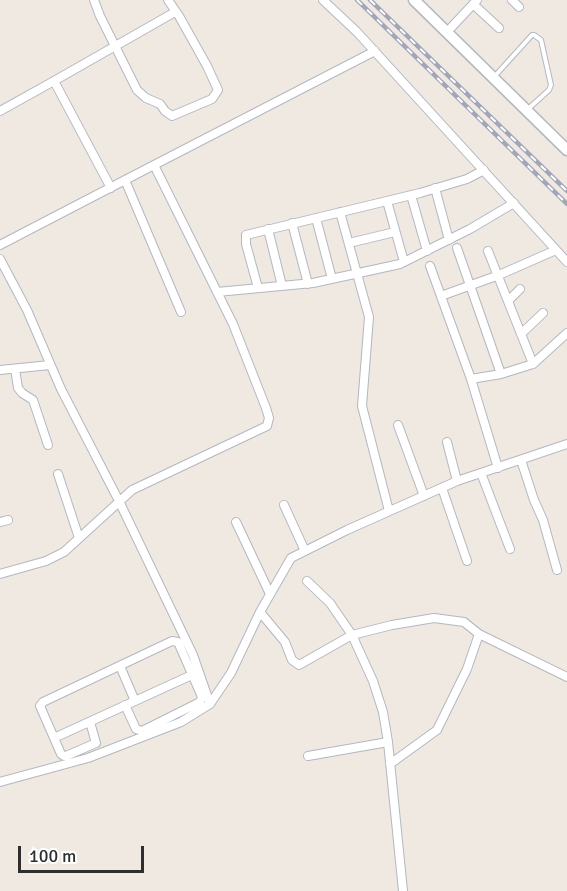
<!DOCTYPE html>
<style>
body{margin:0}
#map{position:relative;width:567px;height:891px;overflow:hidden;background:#efe9e1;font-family:Signika,sans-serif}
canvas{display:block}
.scale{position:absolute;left:18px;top:846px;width:126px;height:27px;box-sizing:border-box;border:3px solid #2e2e2e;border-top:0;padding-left:8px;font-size:18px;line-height:21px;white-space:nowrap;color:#2e2e2e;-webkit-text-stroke:4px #fff;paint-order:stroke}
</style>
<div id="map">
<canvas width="567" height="891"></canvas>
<div class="scale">100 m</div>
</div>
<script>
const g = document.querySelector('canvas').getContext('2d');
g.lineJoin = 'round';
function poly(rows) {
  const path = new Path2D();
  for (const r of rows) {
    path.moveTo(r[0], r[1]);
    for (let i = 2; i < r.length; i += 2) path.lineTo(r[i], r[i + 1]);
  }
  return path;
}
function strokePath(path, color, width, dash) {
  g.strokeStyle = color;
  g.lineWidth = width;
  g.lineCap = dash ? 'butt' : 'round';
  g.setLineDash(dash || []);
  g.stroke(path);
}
const lane = poly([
 [494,77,532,35,534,35,541,40,551,85,549,90,528,109]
]);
const street = poly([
 [94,0,100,16,137,90,146,98,160,104,165,111,172,116,212,99,218,90,207,66,179,16,168,0],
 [323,0,357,32,567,262],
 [512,0,519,7],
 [473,4,499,28],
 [447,32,477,0],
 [54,81,175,12],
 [0,111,54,81,111,188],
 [125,180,181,312],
 [435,188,449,240],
 [411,195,427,251],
 [387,201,404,262],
 [340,212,369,317,362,406,389,511],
 [316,218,332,279],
 [292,223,308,284],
 [268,229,282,286],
 [349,243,395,232],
 [0,245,154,165],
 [457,248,501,374],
 [0,259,27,310,61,389,119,501,193,655,210,704],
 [430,266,471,379,498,468],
 [258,288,246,244,246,235,420,193,467,179,484,170],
 [217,292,313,283,400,264,470,229,514,203],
 [441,296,499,275,556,250],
 [509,300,520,289],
 [521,334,543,313],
 [533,364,567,333],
 [15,369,18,388,22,393,33,400,48,445],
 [0,370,50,365],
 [471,379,501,374,533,364,488,251],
 [398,425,424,496],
 [447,442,457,481],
 [521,460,534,500,543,520,557,570],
 [481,473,510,549],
 [58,474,79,538],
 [442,488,467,561],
 [284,505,305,551],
 [0,522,8,520],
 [236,522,270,594],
 [0,574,46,561,64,552,132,490,267,426,269,418,266,408,233,324,154,165,375,51],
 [307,581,330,603,352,635,373,681,383,712,388,742,403,891],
 [260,612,285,642,292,660,299,665,352,635,392,625,434,618,464,622,479,634,567,677],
 [120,666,135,701],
 [90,722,96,743,66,756,64,756,61,754,40,706,43,702,172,641,178,642,202,697,200,702,142,731,136,729,125,705],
 [54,738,194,674],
 [308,756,388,742],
 [390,764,437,730,467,669,479,634],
 [0,782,88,758,181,722,210,704,231,673,260,612,291,558,347,530,457,481,567,444]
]);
const secondary = poly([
 [414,0,567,150]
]);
strokePath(lane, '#b4b7c1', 6);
strokePath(street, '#b4b7c1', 10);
strokePath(secondary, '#b4b7c1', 13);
strokePath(lane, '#fff', 4);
strokePath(street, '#fff', 8);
strokePath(secondary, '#fff', 10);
const rail = poly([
 [357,0,567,204],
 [370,0,567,191]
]);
strokePath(rail, '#a3a6b8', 4.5);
strokePath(rail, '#fff', 2, [7]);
</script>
